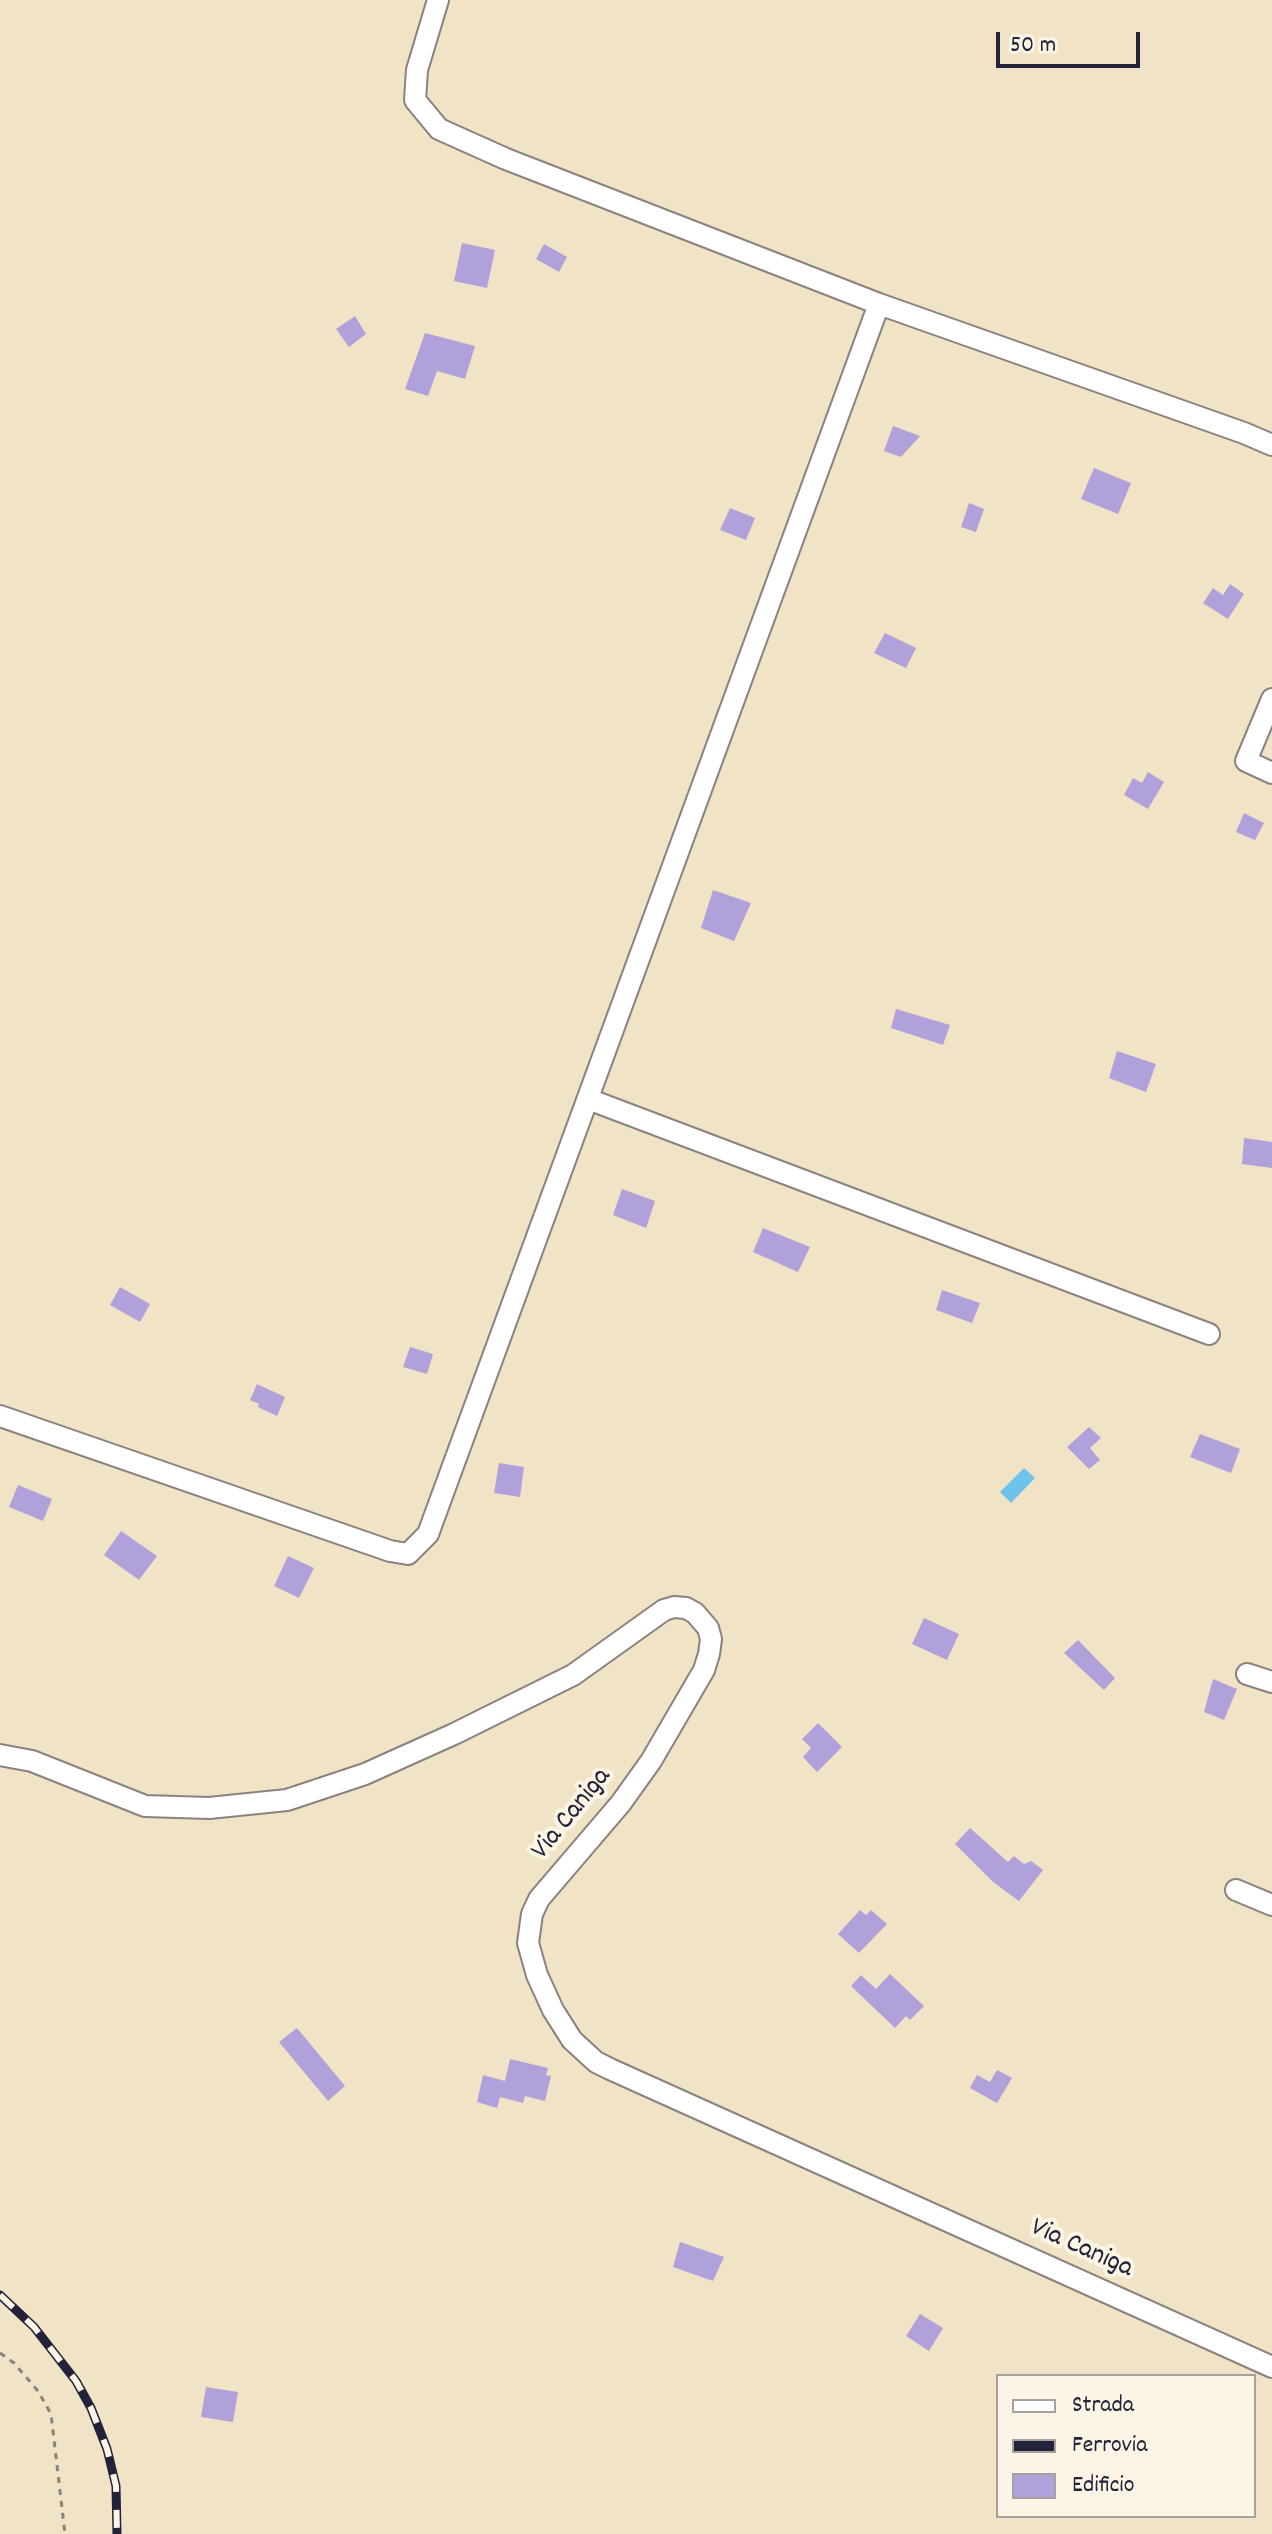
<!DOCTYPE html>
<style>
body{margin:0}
#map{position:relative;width:1272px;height:2534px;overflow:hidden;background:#f1e3c5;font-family:Dekko,sans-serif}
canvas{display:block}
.legend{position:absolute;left:996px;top:2374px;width:260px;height:144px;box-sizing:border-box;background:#fcf5e5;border:2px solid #a5a1a1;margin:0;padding:10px 14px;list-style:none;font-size:24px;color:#22223b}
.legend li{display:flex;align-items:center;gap:16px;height:40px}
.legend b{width:40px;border:2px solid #a5a1a1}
.scale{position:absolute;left:996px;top:32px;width:144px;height:36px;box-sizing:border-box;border:4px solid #22223b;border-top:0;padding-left:10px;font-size:24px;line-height:28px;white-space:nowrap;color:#22223b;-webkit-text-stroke:6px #fcf5e5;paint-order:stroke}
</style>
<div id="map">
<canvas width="1272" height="2534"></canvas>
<ul class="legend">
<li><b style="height:10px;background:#fff"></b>Strada</li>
<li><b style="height:10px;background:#22223b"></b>Ferrovia</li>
<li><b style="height:22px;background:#b1a1db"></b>Edificio</li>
</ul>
<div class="scale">50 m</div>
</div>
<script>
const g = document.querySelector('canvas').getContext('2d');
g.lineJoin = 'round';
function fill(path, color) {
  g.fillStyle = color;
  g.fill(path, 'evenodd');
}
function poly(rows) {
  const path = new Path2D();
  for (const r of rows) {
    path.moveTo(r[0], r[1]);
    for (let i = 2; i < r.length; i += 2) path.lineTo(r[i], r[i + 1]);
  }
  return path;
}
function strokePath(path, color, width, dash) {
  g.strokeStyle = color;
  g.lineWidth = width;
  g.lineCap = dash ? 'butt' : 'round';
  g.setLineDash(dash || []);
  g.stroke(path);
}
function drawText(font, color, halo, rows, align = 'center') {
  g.font = font + ' Dekko,sans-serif';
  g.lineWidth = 8;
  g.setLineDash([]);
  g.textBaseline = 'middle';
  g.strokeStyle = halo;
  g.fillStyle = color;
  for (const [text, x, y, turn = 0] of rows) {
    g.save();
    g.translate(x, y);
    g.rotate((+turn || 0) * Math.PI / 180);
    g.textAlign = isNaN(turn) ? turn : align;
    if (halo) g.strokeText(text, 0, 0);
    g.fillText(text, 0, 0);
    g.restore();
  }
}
fill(poly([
 [1024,1468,1035,1478,1011,1503,1000,1492]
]), '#6fc2eb');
fill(poly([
 [462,243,495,250,487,288,454,281],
 [544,244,567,257,559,272,536,259],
 [355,316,366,334,349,347,336,329],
 [425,333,475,346,465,379,437,371,428,396,405,389],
 [893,426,920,436,901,457,884,451],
 [1094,468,1131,483,1118,514,1081,499],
 [969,503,984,509,976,532,961,527],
 [730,508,755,518,746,540,720,530],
 [1230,584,1244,594,1228,619,1203,603,1213,588,1223,595],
 [885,633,916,648,906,668,874,653],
 [1148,772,1164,782,1148,809,1124,795,1133,778,1142,783],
 [1244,813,1264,823,1255,840,1236,832],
 [713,890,751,903,734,941,701,928],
 [896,1009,950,1025,943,1045,891,1028],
 [1117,1051,1156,1064,1146,1092,1109,1078],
 [1244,1138,1272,1142,1272,1168,1242,1164],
 [622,1189,655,1201,646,1228,613,1215],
 [763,1228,810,1247,798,1272,753,1252],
 [120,1287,150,1304,140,1322,110,1305],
 [942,1290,980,1303,972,1323,936,1310],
 [410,1347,433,1354,427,1374,403,1367],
 [257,1384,285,1397,277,1416,258,1407,259,1404,250,1400],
 [1089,1427,1101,1438,1090,1448,1100,1460,1089,1469,1067,1447],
 [1200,1434,1240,1449,1231,1473,1190,1457],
 [499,1463,524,1467,520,1497,494,1493],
 [18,1485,52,1499,43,1521,9,1507],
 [121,1531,157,1556,139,1580,104,1555],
 [288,1556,314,1568,299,1598,274,1586],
 [924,1618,959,1634,947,1660,912,1644],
 [1078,1640,1115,1678,1104,1690,1064,1653],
 [1213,1679,1237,1689,1224,1720,1204,1712],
 [818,1723,842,1747,817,1772,803,1757,811,1748,802,1739],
 [970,1828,1008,1862,1014,1856,1024,1864,1031,1861,1043,1870,1019,1901,993,1882,955,1844],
 [860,1910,866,1915,871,1910,887,1924,859,1953,838,1934],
 [890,1974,924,2006,910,2020,906,2016,895,2028,851,1986,861,1975,876,1989],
 [297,2028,345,2086,328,2101,279,2042],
 [510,2059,548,2068,546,2075,551,2076,545,2101,525,2096,523,2103,500,2097,497,2108,477,2102,483,2075,505,2081],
 [997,2070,1012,2078,997,2103,970,2088,977,2075,990,2082],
 [680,2242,724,2257,713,2281,673,2267],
 [920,2314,943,2328,929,2351,906,2336],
 [206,2387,238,2392,233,2422,201,2417]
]), '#b1a1db');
const minor = poly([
 [438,0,417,70,415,100,439,129,506,159,879,304,1244,433,1272,445],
 [1272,699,1246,761,1272,773],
 [588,1099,1209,1334],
 [0,1416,390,1551,408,1554,428,1534,879,304],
 [1247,1674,1272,1682],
 [0,1755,32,1761,145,1806,209,1808,287,1800,365,1774,454,1734,573,1675,664,1610,674,1607,686,1608,695,1613,708,1628,711,1639,709,1654,704,1670,651,1761,621,1803,539,1899,532,1914,528,1943,537,1975,553,2010,572,2040,596,2062,610,2069,1272,2367],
 [1236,1890,1272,1905]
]);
strokePath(minor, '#8a8280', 24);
strokePath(poly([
 [0,2353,14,2363,38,2391,51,2414,65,2534]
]), '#8a8280', 3, [6, 6]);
strokePath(minor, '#fff', 20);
const rail = poly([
 [0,2295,34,2327,76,2381,91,2408,107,2449,116,2486,117,2534]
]);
strokePath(rail, '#22223b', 9);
strokePath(rail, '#fcf5e5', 6, [18]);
drawText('28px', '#22223b', '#fcf5e5', [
 ["Via Caniga",573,1815,-51],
 ["Via Caniga",1081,2250,24]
]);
</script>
